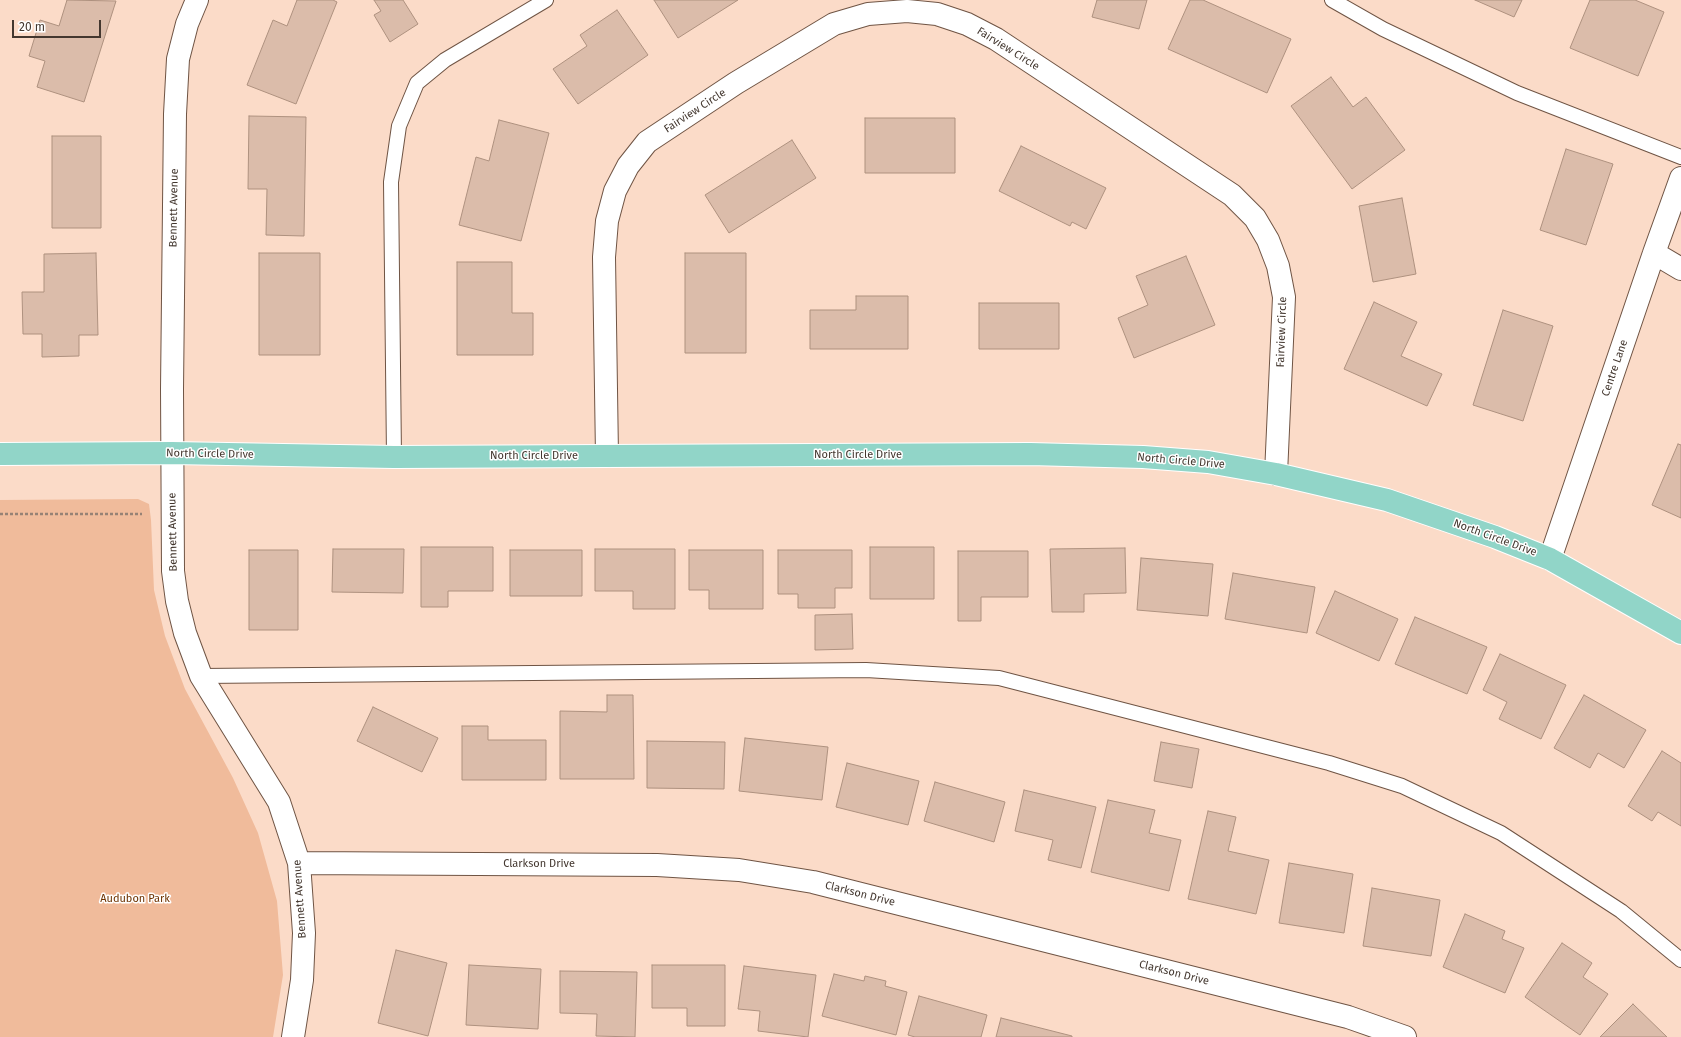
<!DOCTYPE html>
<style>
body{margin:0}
#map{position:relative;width:1681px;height:1037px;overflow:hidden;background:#fbdbc8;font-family:"Fira Sans",sans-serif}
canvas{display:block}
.scale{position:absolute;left:12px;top:20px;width:89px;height:18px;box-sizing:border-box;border:2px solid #43372f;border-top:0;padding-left:5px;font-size:12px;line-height:14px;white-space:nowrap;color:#43372f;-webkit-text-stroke:3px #fff;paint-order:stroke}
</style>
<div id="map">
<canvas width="1681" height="1037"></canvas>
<div class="scale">20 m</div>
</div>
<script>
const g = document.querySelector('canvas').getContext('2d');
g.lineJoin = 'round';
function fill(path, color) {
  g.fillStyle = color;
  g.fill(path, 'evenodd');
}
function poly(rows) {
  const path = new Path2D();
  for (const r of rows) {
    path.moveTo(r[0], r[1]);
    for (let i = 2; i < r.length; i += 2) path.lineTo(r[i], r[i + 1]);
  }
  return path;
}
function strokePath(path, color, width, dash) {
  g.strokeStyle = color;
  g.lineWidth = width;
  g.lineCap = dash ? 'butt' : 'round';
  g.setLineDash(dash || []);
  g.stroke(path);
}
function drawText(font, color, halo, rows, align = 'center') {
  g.font = font + ' "Fira Sans",sans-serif';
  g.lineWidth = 3;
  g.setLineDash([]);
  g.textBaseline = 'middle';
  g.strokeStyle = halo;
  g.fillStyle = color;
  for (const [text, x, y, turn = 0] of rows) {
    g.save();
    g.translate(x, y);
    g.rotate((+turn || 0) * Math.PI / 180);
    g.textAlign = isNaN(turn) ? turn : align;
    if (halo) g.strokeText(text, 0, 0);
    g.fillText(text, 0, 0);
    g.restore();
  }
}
fill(poly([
 [138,499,149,504,151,520,154,590,165,636,185,689,233,778,258,833,277,901,283,975,273,1037,0,1037,0,500]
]), '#f0bb9b');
const building = poly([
 [67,0,116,1,84,102,37,87,45,61,29,56,40,20,59,26,67,0],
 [297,0,333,0,337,2,296,104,247,85,273,20,287,26,297,0],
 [374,0,403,0,418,24,390,42,374,15,381,11,374,0],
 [654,0,738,0,678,38,654,0],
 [1097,0,1147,0,1139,29,1092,17,1097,0],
 [1190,0,1203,0,1291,39,1267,93,1168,49,1190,0],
 [1475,0,1522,0,1514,17,1475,0],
 [1590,0,1635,0,1664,12,1638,76,1570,48,1590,0],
 [617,10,648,55,578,104,553,69,587,46,580,35,617,10],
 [1331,77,1353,107,1366,97,1405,150,1352,189,1291,106,1331,77],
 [249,116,306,117,304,236,266,235,267,189,248,189,249,116],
 [865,118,955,118,955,173,865,173,865,118],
 [499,120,549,133,521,241,459,225,476,157,489,161,499,120],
 [52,136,101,136,101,228,52,228,52,136],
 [792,140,816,178,729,233,705,195,792,140],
 [1021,146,1106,188,1086,229,1072,222,1070,226,999,191,1021,146],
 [1566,149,1613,164,1586,245,1540,230,1566,149],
 [1402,198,1416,274,1373,282,1359,206,1402,198],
 [96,253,98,335,79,335,79,356,42,357,42,334,23,334,22,292,44,292,44,254,96,253],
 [259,253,320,253,320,355,259,355,259,253],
 [685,253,746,253,746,353,685,353,685,253],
 [1186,256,1215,325,1134,358,1118,318,1148,305,1136,276,1186,256],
 [457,262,512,262,512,313,533,313,533,355,457,355,457,262],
 [856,296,908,296,908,349,810,349,810,310,856,310,856,296],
 [1374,302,1417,322,1401,356,1442,374,1427,406,1344,369,1374,302],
 [979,303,1059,303,1059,349,979,349,979,303],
 [1503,310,1553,326,1523,421,1473,405,1503,310],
 [1678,444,1681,445,1681,518,1652,505,1678,444],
 [421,547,493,547,493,591,448,591,448,607,421,607,421,547],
 [870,547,934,547,934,599,870,599,870,547],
 [1125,548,1126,593,1084,594,1084,612,1052,612,1050,549,1125,548],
 [333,549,404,549,403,593,332,592,333,549],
 [595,549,675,549,675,609,633,609,633,591,595,591,595,549],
 [249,550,298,550,298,630,249,630,249,550],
 [510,550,582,550,582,596,510,596,510,550],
 [689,550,763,550,763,609,709,609,709,590,689,590,689,550],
 [778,550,852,550,852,588,835,588,835,608,798,608,798,594,778,594,778,550],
 [958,551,1028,551,1028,597,981,597,981,621,958,621,958,551],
 [1141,558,1213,564,1208,616,1137,610,1141,558],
 [1233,573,1315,587,1307,633,1225,619,1233,573],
 [1335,591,1398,619,1379,661,1316,633,1335,591],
 [852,614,853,649,815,650,815,615,852,614],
 [1415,617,1487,647,1467,694,1395,664,1415,617],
 [1500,654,1566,685,1541,739,1499,719,1507,702,1483,690,1500,654],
 [607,695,633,695,634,779,560,779,560,711,607,712,607,695],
 [1584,695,1646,730,1624,768,1598,753,1590,768,1554,748,1584,695],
 [373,707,438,738,422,772,357,741,373,707],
 [462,726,488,726,488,740,546,740,546,780,462,780,462,726],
 [745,738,828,747,822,800,739,791,745,738],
 [647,741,725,742,724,789,647,788,647,741],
 [1161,742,1199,749,1192,788,1154,781,1161,742],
 [1662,751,1681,763,1681,826,1658,812,1652,821,1628,806,1662,751],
 [847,763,919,781,908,825,836,807,847,763],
 [935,782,1005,802,994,842,924,821,935,782],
 [1024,790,1096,807,1081,868,1048,860,1053,840,1015,831,1024,790],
 [1108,800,1155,810,1149,833,1181,840,1169,891,1091,872,1108,800],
 [1208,811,1236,817,1228,851,1269,860,1256,914,1188,899,1208,811],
 [1289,863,1353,874,1344,933,1279,923,1289,863],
 [1372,888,1440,900,1431,956,1363,946,1372,888],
 [1465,914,1505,931,1502,939,1524,948,1505,993,1443,967,1465,914],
 [1562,943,1592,963,1583,977,1608,994,1580,1035,1525,997,1562,943],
 [396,950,447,963,428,1036,378,1023,396,950],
 [469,965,541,969,538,1029,466,1025,469,965],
 [652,965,725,965,725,1026,687,1026,687,1008,652,1008,652,965],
 [744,966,816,975,808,1037,758,1031,760,1011,738,1009,744,966],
 [560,971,637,972,635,1037,596,1036,597,1014,560,1013,560,971],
 [834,974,864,981,865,976,886,981,885,986,907,992,896,1035,822,1016,834,974],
 [919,996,987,1015,981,1037,915,1037,908,1035,919,996],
 [1633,1004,1667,1037,1600,1037,1633,1004],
 [1001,1018,1072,1036,1072,1037,996,1037,1001,1018]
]);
fill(building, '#dbbcaa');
strokePath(building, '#ae917f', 1);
const lane = poly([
 [1332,0,1383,29,1517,93,1681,157],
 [394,457,391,182,399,126,417,83,445,60,546,0],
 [201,676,866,670,999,678,1329,763,1402,786,1501,833,1621,911,1681,960]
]);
const street = poly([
 [197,0,187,24,178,59,175,114,172,389,173,571,177,601,185,633,201,676,279,802,299,863,304,933,302,980,293,1037],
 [1654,253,1681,269],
 [607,456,604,257,607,221,615,191,628,166,647,142,736,83,834,24,868,14,907,11,937,14,967,24,996,39,1232,195,1255,218,1268,240,1278,266,1284,297,1276,474],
 [1550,559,1654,253,1681,178],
 [299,863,657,865,739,870,813,882,1348,1017,1405,1037]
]);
const primary = poly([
 [0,454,172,453,394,457,1030,454,1143,457,1208,462,1276,474,1387,500,1495,537,1550,559,1681,633]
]);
strokePath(lane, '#6f5444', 16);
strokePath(street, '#6f5444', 24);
strokePath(primary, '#fff', 24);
strokePath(poly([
 [0,514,142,514]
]), '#978275', 2.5, [3, 2]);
strokePath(lane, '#fff', 14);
strokePath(street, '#fff', 22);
strokePath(primary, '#91d5c8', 22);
drawText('11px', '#43372f', '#fff', [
 ["Fairview Circle",1008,49,32],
 ["Fairview Circle",695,111,-33],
 ["Bennett Avenue",174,208,-89],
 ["Fairview Circle",1282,332,-88],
 ["Centre Lane",1615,368,-71],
 ["North Circle Drive",210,454,1],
 ["North Circle Drive",858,455],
 ["North Circle Drive",534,456],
 ["North Circle Drive",1181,461,5],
 ["Bennett Avenue",173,532,-91],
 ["North Circle Drive",1495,538,20],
 ["Clarkson Drive",539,864],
 ["Clarkson Drive",860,894,14],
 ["Bennett Avenue",300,899,-94],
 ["Clarkson Drive",1174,973,14]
]);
drawText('11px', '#6d3200', '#fff', [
 ["Audubon Park",135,899]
]);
</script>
